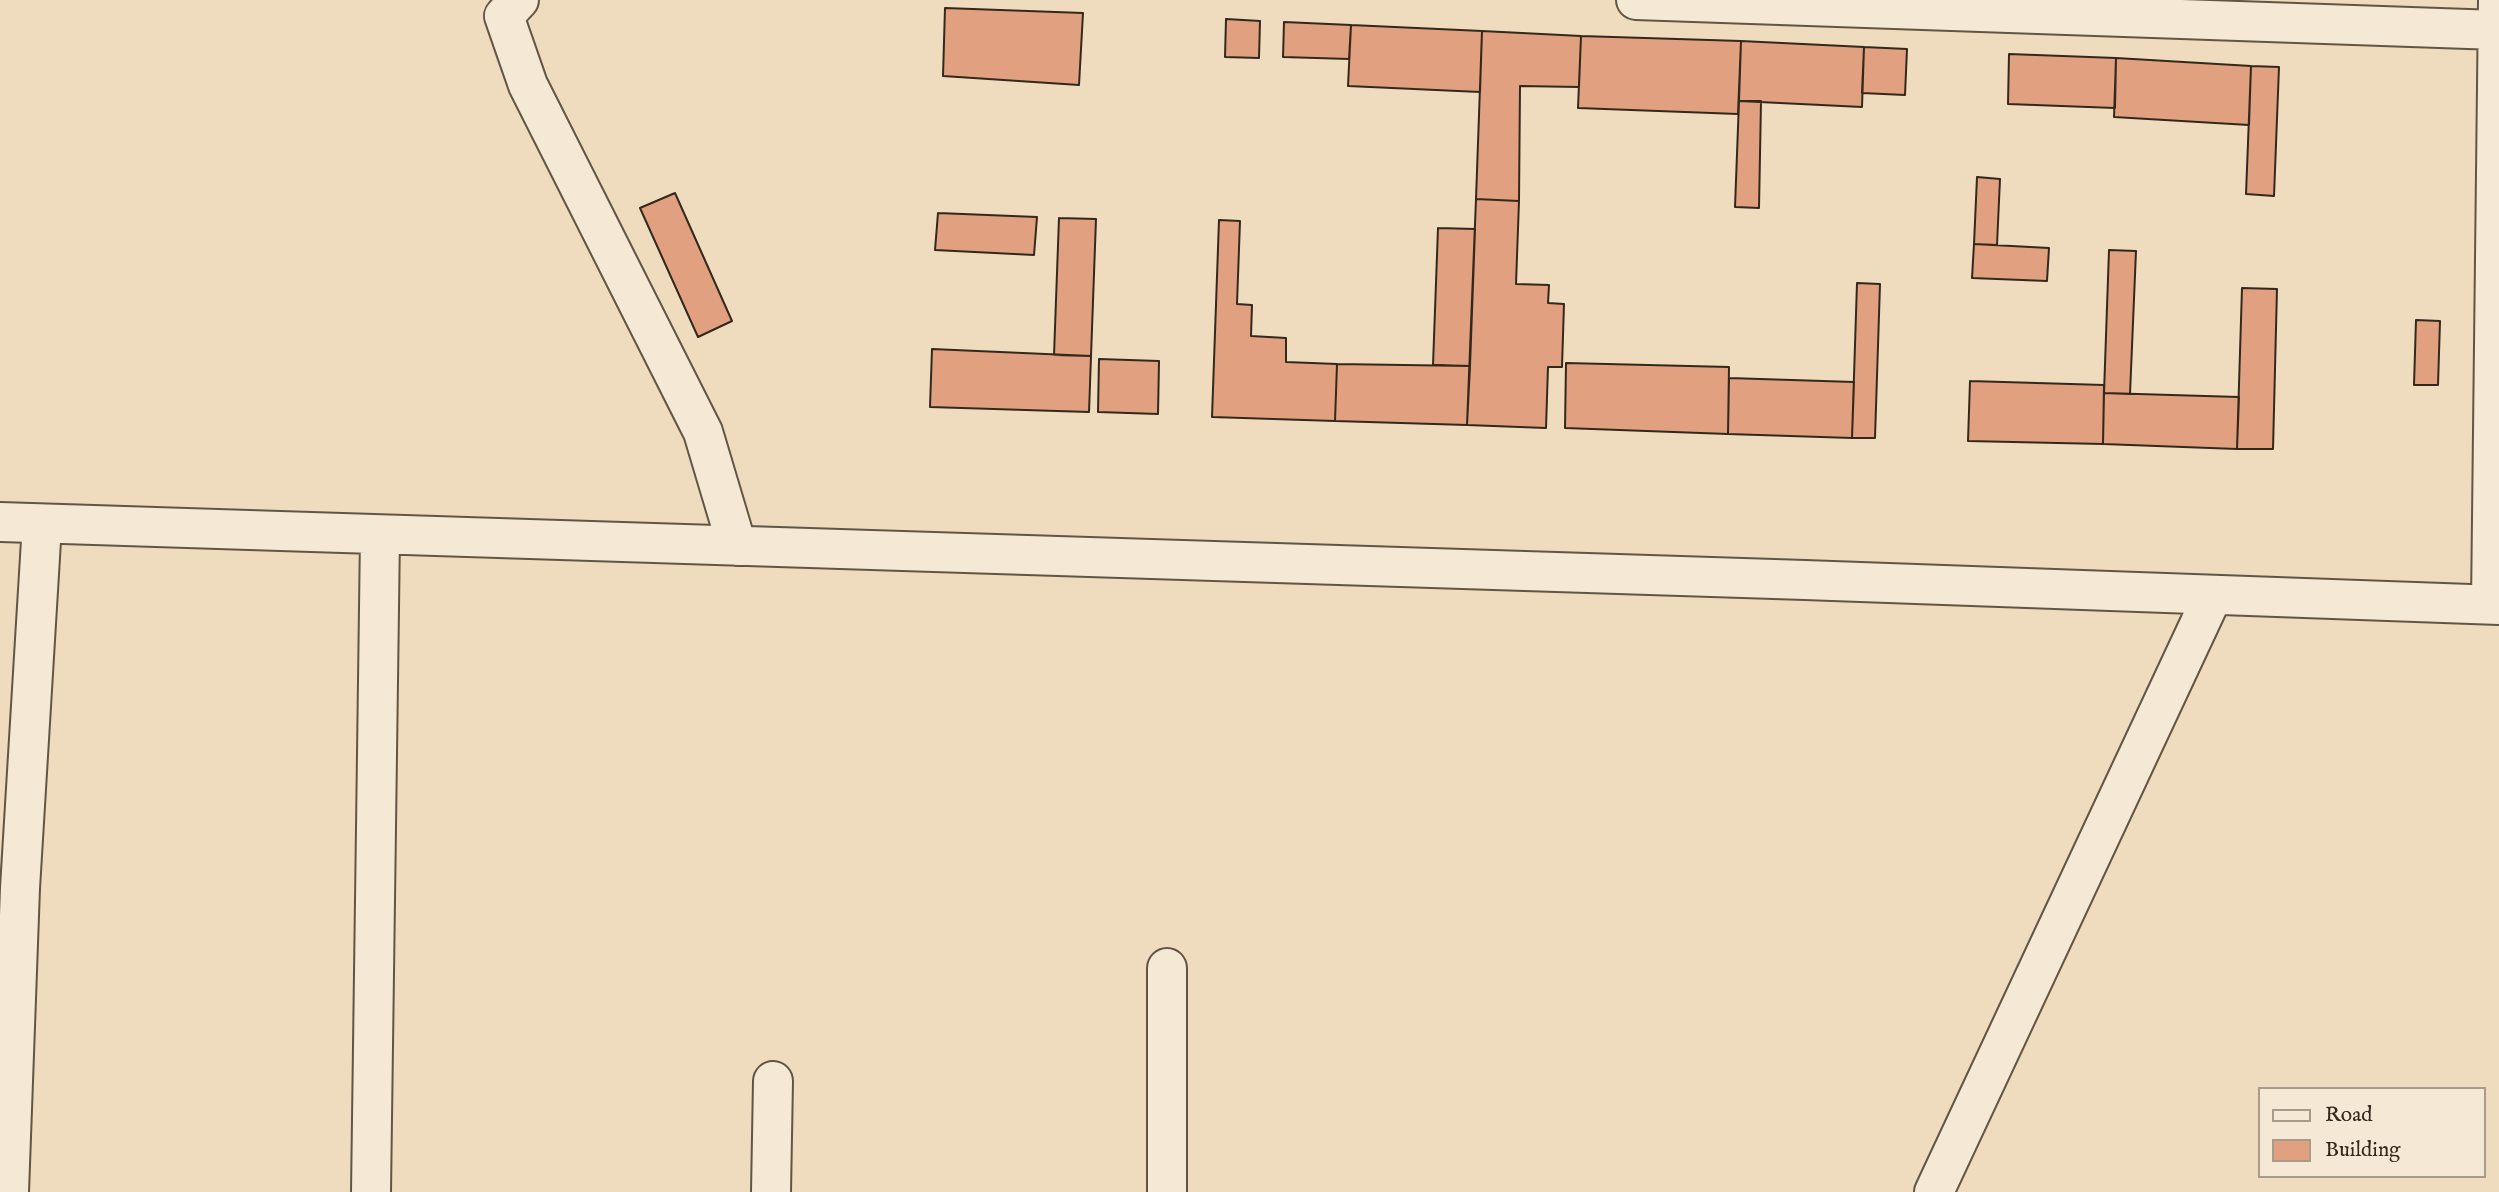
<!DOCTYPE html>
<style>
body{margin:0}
#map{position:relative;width:2499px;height:1192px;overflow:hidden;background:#efdcbe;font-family:"IM FELL English",serif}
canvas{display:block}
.legend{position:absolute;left:2258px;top:1087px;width:228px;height:91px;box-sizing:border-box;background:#f5e8d5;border:2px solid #a79b8b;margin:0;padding:9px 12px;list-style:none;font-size:21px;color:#33281c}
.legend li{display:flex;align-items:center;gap:14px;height:35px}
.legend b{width:35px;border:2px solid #a79b8b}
</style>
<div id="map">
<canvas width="2499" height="1192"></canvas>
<ul class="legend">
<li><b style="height:9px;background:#f5e8d5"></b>Road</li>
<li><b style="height:19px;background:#e1a181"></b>Building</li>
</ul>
</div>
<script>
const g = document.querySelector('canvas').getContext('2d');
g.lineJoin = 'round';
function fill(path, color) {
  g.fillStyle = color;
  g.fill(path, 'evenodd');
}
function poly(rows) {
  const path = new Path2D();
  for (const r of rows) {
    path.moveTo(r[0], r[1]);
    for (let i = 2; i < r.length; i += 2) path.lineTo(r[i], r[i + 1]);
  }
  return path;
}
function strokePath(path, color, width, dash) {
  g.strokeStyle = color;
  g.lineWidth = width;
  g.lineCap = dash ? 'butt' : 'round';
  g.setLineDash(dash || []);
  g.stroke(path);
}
const building = poly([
 [945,8,1083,13,1079,85,943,76,945,8],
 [1226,19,1260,21,1259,58,1225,57,1226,19],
 [1284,22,1351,25,1349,59,1283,57,1284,22],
 [1351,25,1482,31,1480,92,1348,86,1351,25],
 [1482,31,1581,36,1579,87,1520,86,1519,201,1476,199,1482,31],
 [1581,36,1741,41,1738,114,1578,108,1581,36],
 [1741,41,1864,47,1862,107,1739,101,1741,41],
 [1864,47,1907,49,1905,95,1862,93,1864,47],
 [2009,54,2116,58,2115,108,2008,104,2009,54],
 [2116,58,2251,66,2249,125,2114,117,2116,58],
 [2251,66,2279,67,2274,196,2246,194,2251,66],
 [1739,101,1761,101,1759,208,1735,207,1739,101],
 [1977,177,2000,179,1997,245,1974,244,1977,177],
 [675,193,732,321,698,337,640,208,675,193],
 [1476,199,1519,201,1516,284,1549,285,1548,303,1564,304,1562,367,1548,367,1546,428,1467,425,1476,199],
 [938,213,1037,217,1034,255,935,250,938,213],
 [1059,218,1096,219,1091,356,1054,355,1059,218],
 [1219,220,1240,221,1237,304,1252,305,1251,336,1286,338,1286,362,1337,364,1335,421,1212,417,1219,220],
 [1438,228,1475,229,1470,366,1433,365,1438,228],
 [1974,244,2049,248,2047,281,1972,278,1974,244],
 [2109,250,2136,251,2130,394,2104,393,2109,250],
 [1857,283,1880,284,1875,438,1852,438,1857,283],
 [2242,288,2277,289,2273,449,2237,449,2242,288],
 [2416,320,2440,321,2438,385,2414,385,2416,320],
 [932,349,1091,356,1089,412,930,407,932,349],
 [1099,359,1159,361,1158,414,1098,412,1099,359],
 [1566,363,1729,367,1728,434,1565,428,1566,363],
 [1337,364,1470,366,1467,425,1335,421,1337,364],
 [1729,378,1854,382,1852,438,1728,434,1729,378],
 [1970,381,2104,385,2103,444,1968,441,1970,381],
 [2104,393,2239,397,2237,449,2103,444,2104,393]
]);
fill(building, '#e1a181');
strokePath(building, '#33281c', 2);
const minor = poly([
 [519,0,504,16,528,85,703,432,737,546],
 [1636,0,2497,30],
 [0,522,1805,580,2499,605],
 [2491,604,2498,0],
 [1167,968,1167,1192],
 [9,1192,20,888,42,524],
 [371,1192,380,535],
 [771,1192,773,1081],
 [1934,1192,2213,595]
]);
strokePath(minor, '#625544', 42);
strokePath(minor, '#f5e8d5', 38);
</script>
